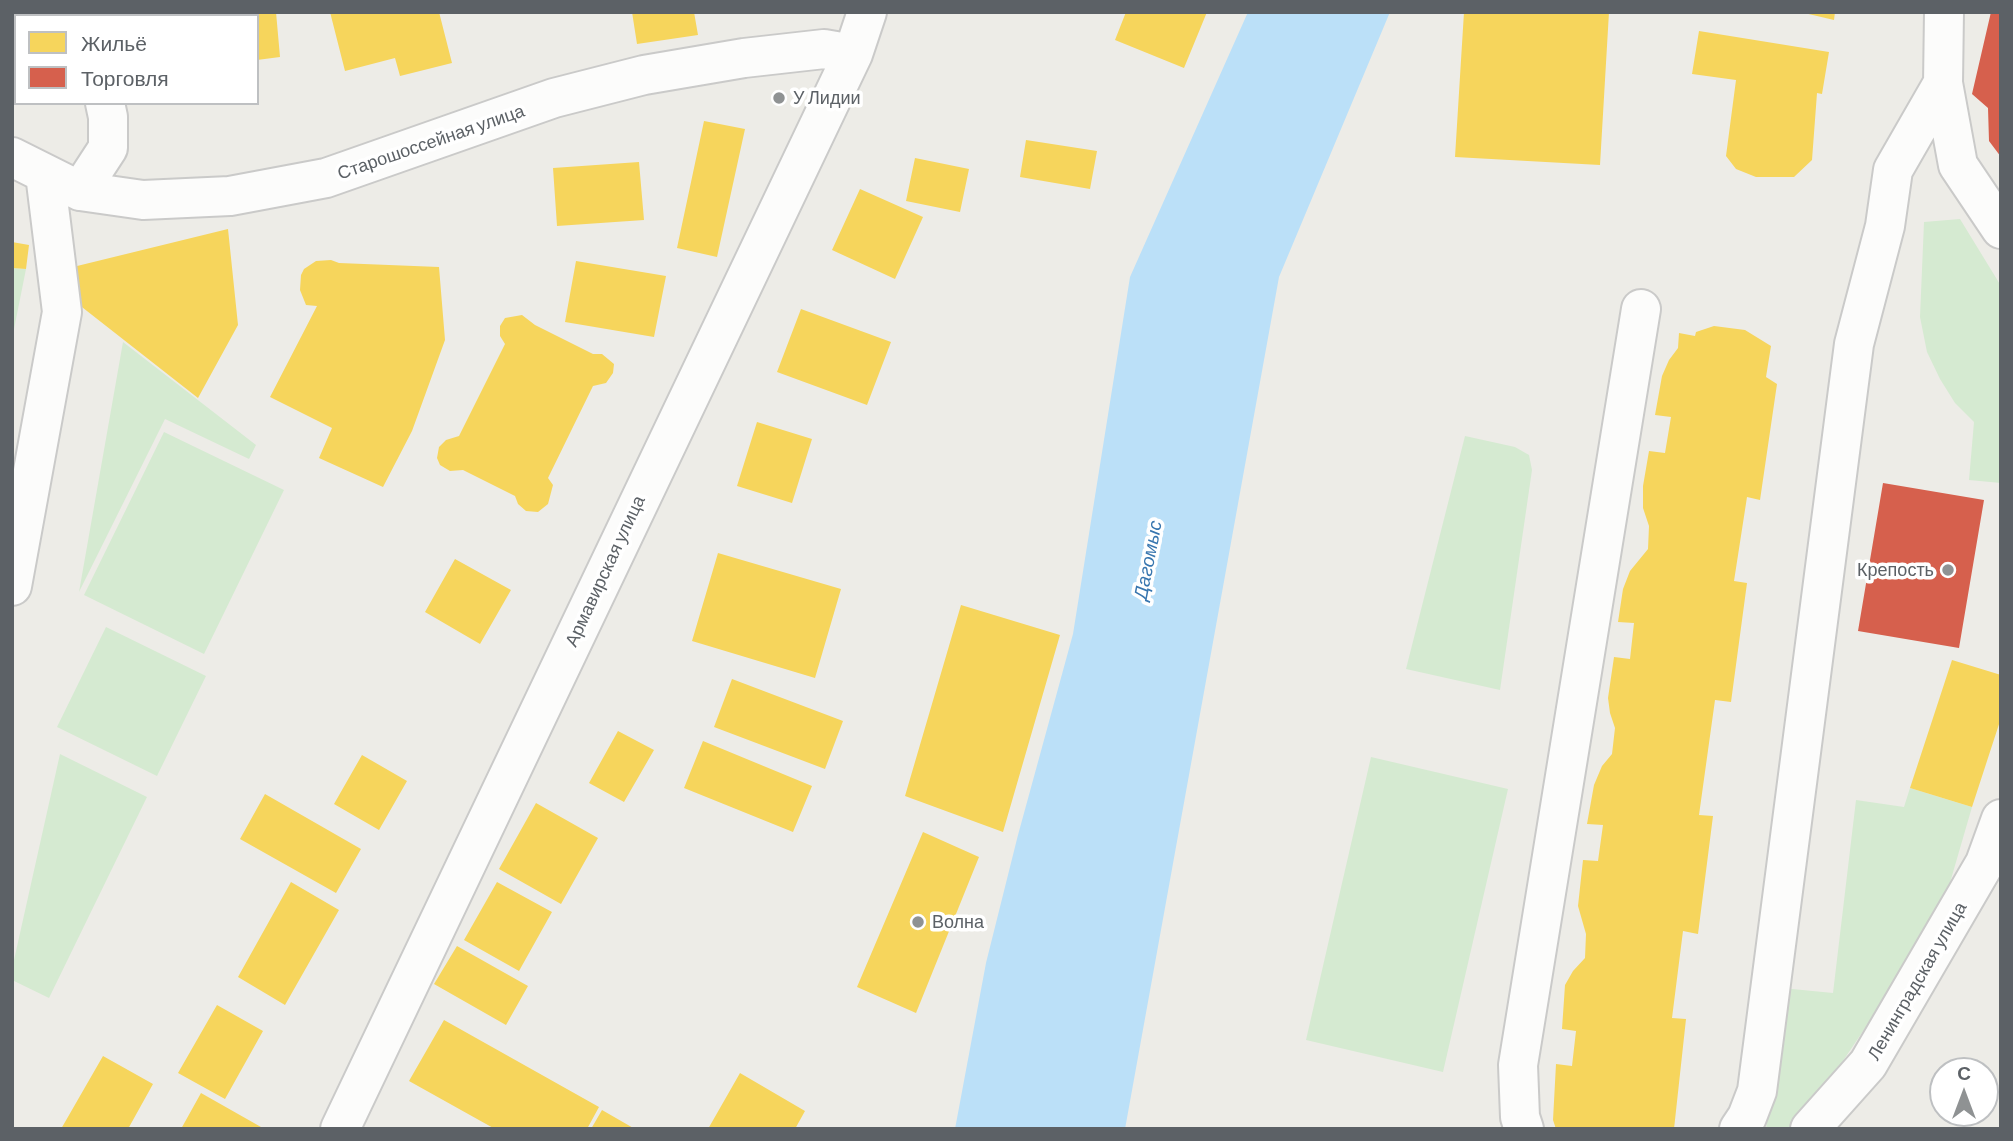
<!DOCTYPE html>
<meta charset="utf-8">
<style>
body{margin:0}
#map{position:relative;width:2013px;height:1141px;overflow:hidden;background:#edece7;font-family:Barlow,sans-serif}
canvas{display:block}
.frame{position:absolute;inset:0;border:14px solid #5c6166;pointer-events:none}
.legend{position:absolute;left:14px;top:14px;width:245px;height:91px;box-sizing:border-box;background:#fff;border:2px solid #bec0c2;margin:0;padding:9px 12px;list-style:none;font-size:21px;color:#5c6166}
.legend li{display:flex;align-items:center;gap:14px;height:35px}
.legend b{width:35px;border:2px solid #bec0c2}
.north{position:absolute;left:1929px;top:1057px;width:70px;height:70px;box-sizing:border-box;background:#fff;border:2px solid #bec0c2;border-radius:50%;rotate:0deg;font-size:19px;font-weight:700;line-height:28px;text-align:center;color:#5c6166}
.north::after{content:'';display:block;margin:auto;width:24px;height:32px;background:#8f9293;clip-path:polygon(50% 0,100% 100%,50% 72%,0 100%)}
</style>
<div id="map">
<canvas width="2013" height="1141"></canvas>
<div class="frame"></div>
<ul class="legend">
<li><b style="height:19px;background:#f6d55c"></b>Жильё</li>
<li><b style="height:19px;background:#d6604d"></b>Торговля</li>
</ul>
<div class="north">С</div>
</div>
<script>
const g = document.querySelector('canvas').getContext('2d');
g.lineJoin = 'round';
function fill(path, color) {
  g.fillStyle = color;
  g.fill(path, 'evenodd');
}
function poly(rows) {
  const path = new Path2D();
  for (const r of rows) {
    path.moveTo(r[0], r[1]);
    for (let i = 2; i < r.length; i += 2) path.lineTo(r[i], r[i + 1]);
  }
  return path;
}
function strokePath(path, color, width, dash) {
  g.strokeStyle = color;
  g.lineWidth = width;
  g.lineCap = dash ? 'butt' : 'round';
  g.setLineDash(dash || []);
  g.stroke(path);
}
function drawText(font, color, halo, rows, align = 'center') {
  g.font = font + ' Barlow,sans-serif';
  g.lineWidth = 7;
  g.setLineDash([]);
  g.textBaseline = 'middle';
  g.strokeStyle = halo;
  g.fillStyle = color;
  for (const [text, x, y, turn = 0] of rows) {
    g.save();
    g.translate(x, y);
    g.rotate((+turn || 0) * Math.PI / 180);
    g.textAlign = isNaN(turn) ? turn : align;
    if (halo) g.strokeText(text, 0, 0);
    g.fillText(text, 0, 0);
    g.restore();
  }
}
fill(poly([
 [1960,219,2001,286,2001,483,1969,480,1974,422,1955,403,1940,379,1927,352,1920,317,1924,222],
 [12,268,26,269,12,339],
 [123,342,256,445,249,459,165,419,79,592],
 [164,432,284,490,204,654,84,595],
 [1465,436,1515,447,1529,455,1532,470,1500,690,1406,669],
 [106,627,206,676,157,776,57,727],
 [60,754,147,797,49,998,12,980,12,969],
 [1371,757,1508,789,1443,1072,1306,1040],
 [1910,788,1972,807,1940,917,1797,1129,1766,1129,1782,988,1833,993,1856,800,1904,807]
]), '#d5ead1');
fill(poly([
 [1248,12,1390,12,1279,277,1125,1129,955,1129,986,963,1018,835,1073,634,1130,277]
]), '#bbe0f8');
fill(poly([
 [216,12,276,12,280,57,257,60,257,16,216,16],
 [330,12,439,12,452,63,400,76,395,58,345,71],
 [632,12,694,12,698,35,637,44],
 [1126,12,1207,12,1184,68,1115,40],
 [1464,12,1609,12,1600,165,1455,157],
 [1800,12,1835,12,1834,20],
 [1699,31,1829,52,1822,94,1817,93,1812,160,1794,177,1756,177,1736,169,1726,156,1736,80,1692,74],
 [704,121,745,129,717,257,677,248],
 [1026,140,1097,151,1090,189,1020,177],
 [915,158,969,169,960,212,906,201],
 [639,162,644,220,557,226,553,168],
 [860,189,923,217,895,279,832,250],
 [228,229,238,325,198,398,64,293,73,267],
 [12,242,29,245,26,269,12,268],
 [331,260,339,263,439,267,445,340,412,431,383,487,319,458,332,428,270,397,317,306,306,305,300,290,301,275,304,269,316,261],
 [576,261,666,276,654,337,565,322],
 [801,309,891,342,867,405,777,372],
 [522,315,535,325,593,354,602,354,614,364,613,373,606,383,593,386,548,478,553,485,548,504,538,512,526,511,518,504,515,496,463,470,450,471,440,465,437,458,439,447,446,440,459,436,505,344,500,336,500,326,505,318],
 [1714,326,1745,330,1771,346,1766,377,1777,384,1760,500,1747,497,1734,581,1747,583,1731,702,1715,700,1699,815,1713,816,1698,934,1683,931,1672,1018,1686,1019,1674,1129,1556,1129,1553,1120,1556,1064,1572,1066,1576,1031,1562,1029,1565,985,1573,971,1585,958,1586,934,1578,906,1583,860,1598,861,1603,825,1587,824,1594,785,1602,766,1612,754,1615,728,1610,713,1608,698,1614,657,1630,659,1634,623,1618,622,1623,589,1630,571,1648,549,1649,526,1643,508,1643,486,1649,451,1665,453,1671,417,1655,415,1662,376,1669,360,1678,348,1679,333,1695,336,1696,332],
 [757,422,812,439,792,503,737,486],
 [718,553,841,589,815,678,692,641],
 [455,559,511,590,480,644,425,612],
 [961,605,1060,635,1003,832,905,796],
 [1952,660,2001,675,2001,718,1972,807,1910,788],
 [732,679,843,721,825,769,714,727],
 [618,731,654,750,624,802,589,783],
 [703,741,812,786,793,832,684,788],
 [362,755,407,781,379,830,334,804],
 [265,794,361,849,336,893,240,839],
 [536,803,598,838,561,904,499,869],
 [923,832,979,857,916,1013,857,987],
 [291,882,339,910,285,1005,238,977],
 [497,882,552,912,519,971,464,940],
 [457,946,528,986,506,1025,434,984],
 [217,1005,263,1031,225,1099,178,1073],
 [444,1020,599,1107,587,1129,495,1129,409,1081],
 [103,1056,153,1084,128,1129,61,1129],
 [740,1073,805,1111,795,1129,708,1129],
 [201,1093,261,1127,260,1129,181,1129],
 [602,1110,635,1129,591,1129]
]), '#f6d55c');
fill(poly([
 [1991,12,2001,12,2001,157,1989,141,1988,108,1972,94],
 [1883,483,1984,500,1959,648,1858,631]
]), '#d6604d');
const minor = poly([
 [74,12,75,16],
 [1944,12,1943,83,1958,165,2001,229],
 [12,157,80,191,143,200,230,196,326,178,554,98,644,75,744,58,824,49,853,54],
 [80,191,108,148,108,117,105,103],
 [12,586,62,312,45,174],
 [340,1129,853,54,867,12],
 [1524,1129,1520,1117,1518,1065,1641,309],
 [1739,1129,1747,1117,1757,1091,1854,344,1885,226,1893,170,1943,83],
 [1810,1129,1868,1064,1985,863,2001,819]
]);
strokePath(minor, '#cacac9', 42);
strokePath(minor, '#fcfcfb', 38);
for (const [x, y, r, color] of [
 [779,98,7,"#8f9293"],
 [1948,570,7,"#8f9293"],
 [918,922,7,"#8f9293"]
]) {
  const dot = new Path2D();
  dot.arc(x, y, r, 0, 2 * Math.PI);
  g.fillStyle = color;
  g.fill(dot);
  strokePath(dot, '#fff', 2.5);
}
drawText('18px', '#5c6166', '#fff', [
 ["У Лидии",793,98],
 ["Крепость",1934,570,"right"],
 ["Волна",932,922]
], 'left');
drawText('18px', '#5c6166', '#fff', [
 ["Старошоссейная улица",431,142,-19],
 ["Армавирская улица",605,571,-65],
 ["Ленинградская улица",1917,981,-60]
]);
drawText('italic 19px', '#3876af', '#fff', [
 ["Дагомыс",1148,560,-79]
]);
</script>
